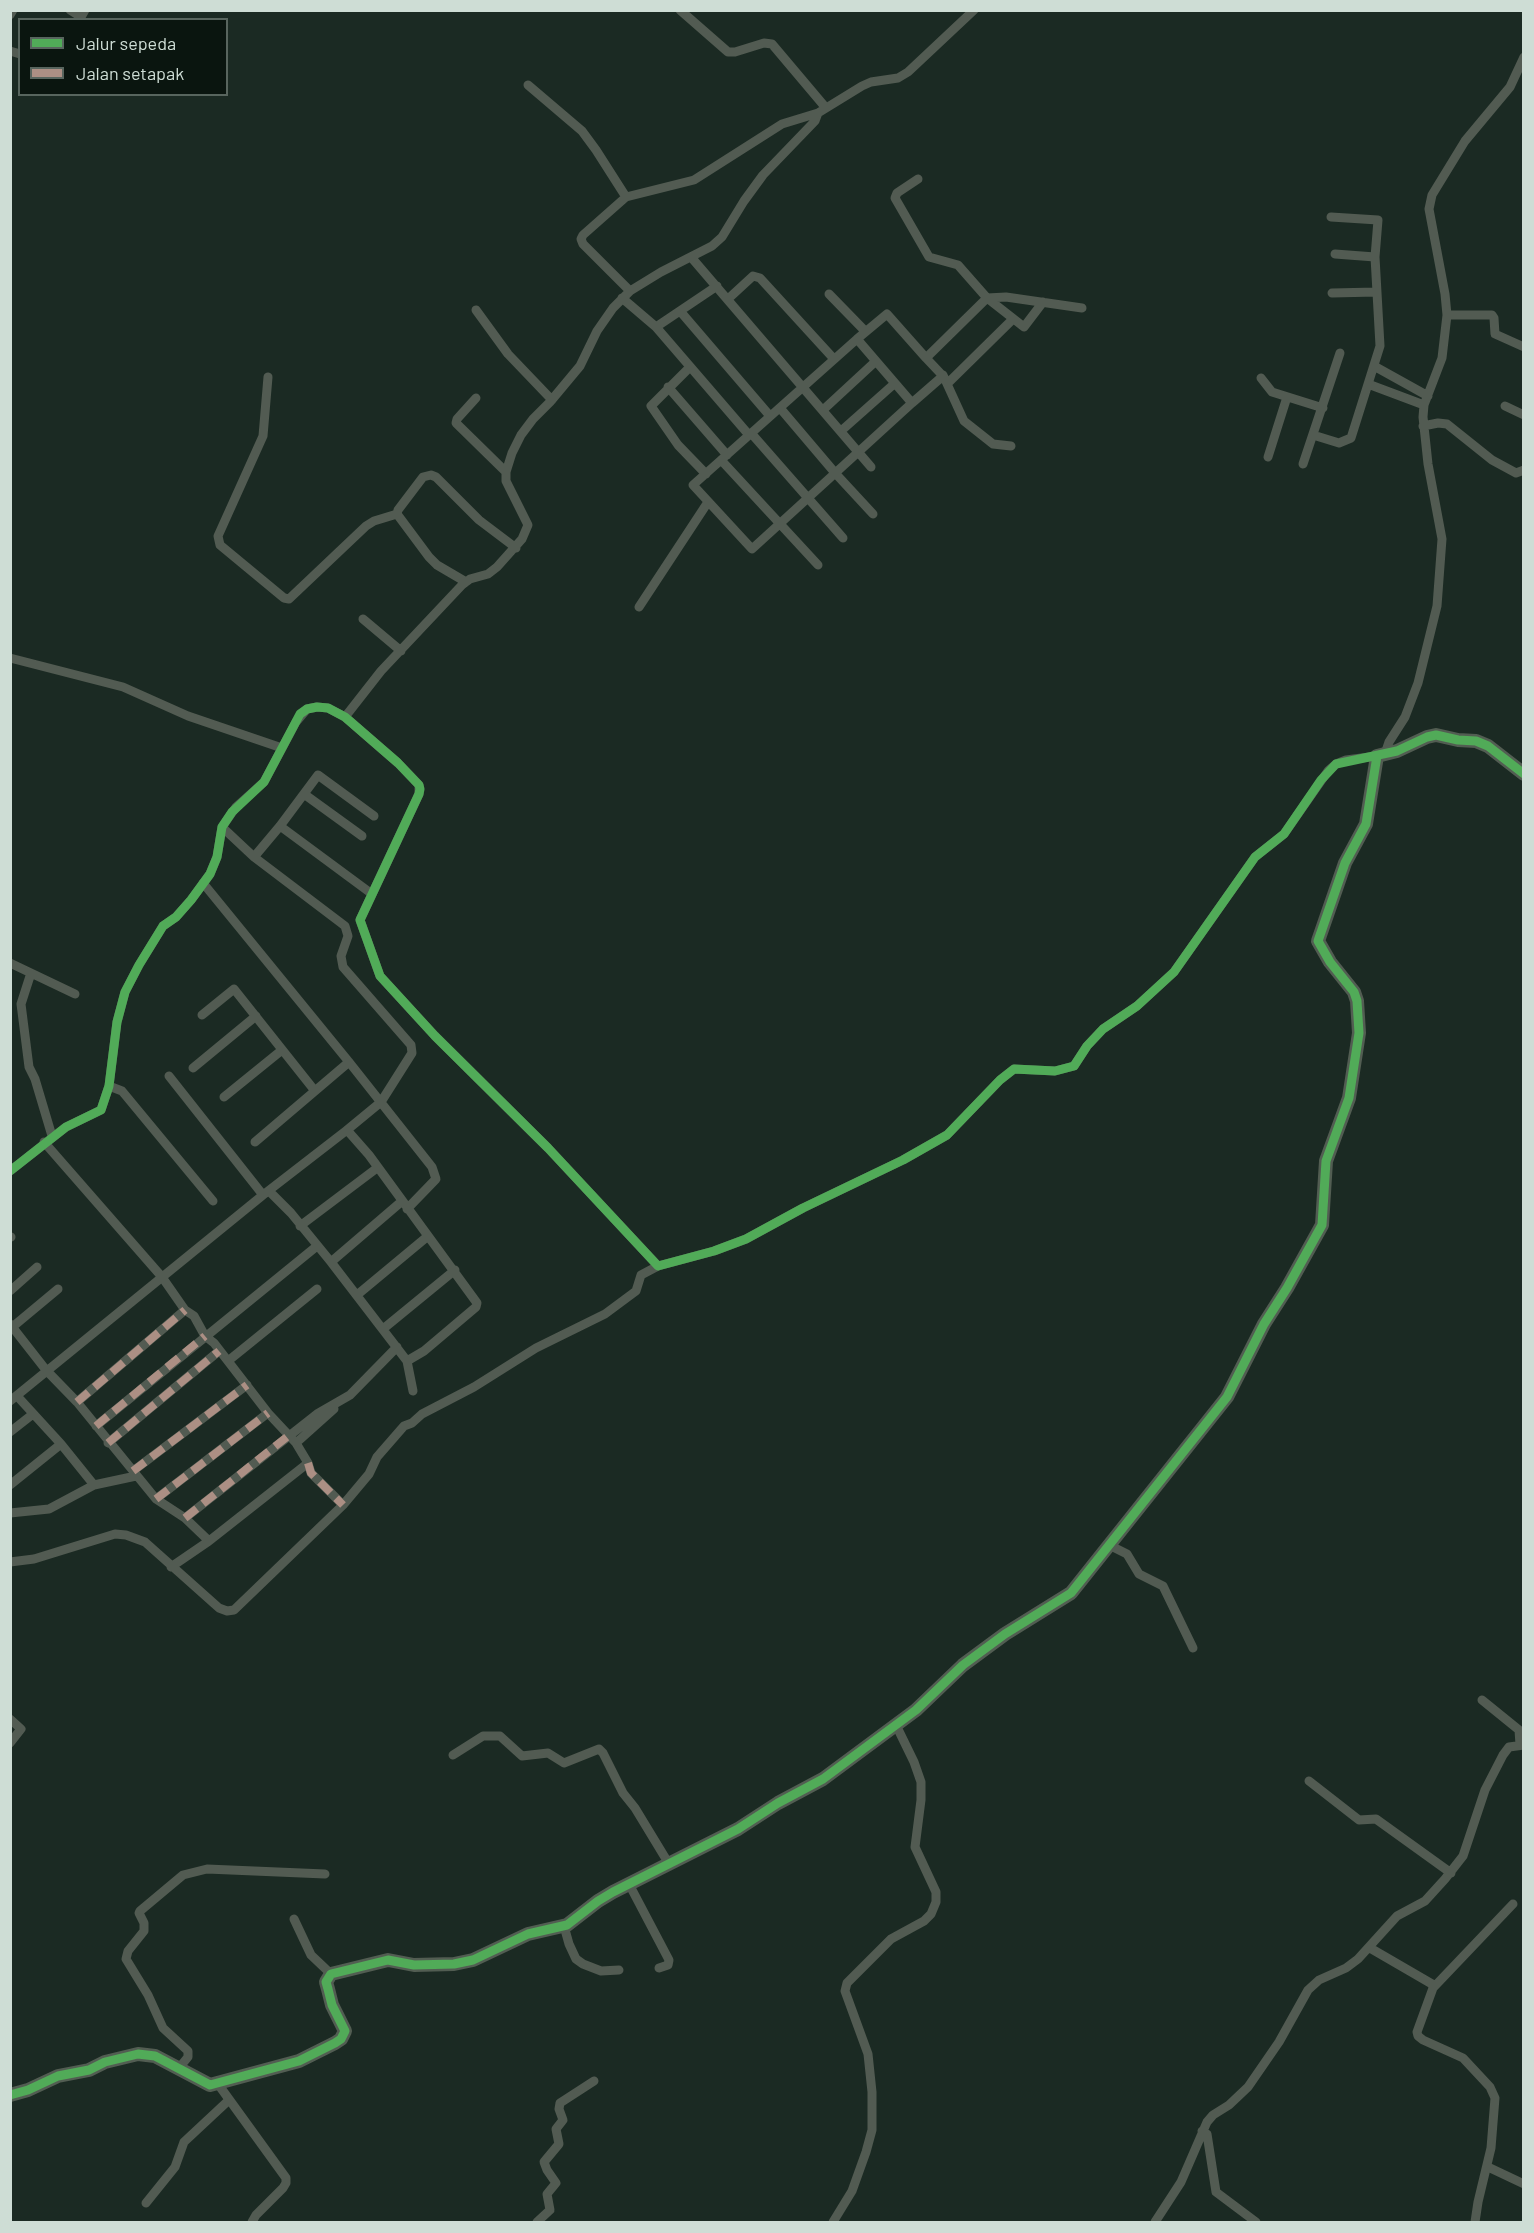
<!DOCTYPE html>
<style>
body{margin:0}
#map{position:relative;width:1534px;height:2233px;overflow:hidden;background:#1b2a23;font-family:Barlow,sans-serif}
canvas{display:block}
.frame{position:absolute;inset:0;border:12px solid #ceddd5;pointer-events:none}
.legend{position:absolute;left:18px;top:18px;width:210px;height:78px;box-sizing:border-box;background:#0a150f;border:2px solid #58655e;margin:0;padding:8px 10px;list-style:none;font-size:18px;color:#ceddd5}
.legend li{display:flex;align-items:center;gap:12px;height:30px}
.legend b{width:30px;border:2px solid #58655e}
</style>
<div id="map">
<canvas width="1534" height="2233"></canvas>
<div class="frame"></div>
<ul class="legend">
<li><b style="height:8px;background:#51ab58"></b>Jalur sepeda</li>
<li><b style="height:8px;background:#ac8f84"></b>Jalan setapak</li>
</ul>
</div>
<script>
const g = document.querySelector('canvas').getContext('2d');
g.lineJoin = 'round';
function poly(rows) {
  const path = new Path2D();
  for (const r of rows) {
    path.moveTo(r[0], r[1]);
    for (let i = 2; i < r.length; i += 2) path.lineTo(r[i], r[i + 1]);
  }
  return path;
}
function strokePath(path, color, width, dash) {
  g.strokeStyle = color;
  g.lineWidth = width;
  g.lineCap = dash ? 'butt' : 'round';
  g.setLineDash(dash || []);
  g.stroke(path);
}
strokePath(poly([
 [70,10,81,17,85,10],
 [680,10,728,52,735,52,764,43,772,44,826,108],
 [10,15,13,10],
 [10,51,20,54],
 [528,85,582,131,596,150,626,197],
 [918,179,897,193,895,198,929,257,958,265,987,298,1024,327,1043,302],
 [1335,254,1375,257],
 [691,257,871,467],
 [630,291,583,244,581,239,583,235,626,197,694,180,782,124,818,113],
 [1332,293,1376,292],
 [829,294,865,331],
 [622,298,656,327,717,286],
 [728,299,753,276,760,278,834,359],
 [476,310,508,354,552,400],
 [680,311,770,416],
 [1447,315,1492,315,1494,318,1495,334,1524,347],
 [656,327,749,435],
 [857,339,887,314,926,358],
 [1374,366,1428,396],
 [690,367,651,406,678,445,706,474],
 [943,375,964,421,993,444,1011,446],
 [268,377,263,436,218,536,220,545,284,598,289,599,366,526,374,521,397,514],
 [1261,378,1272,392,1323,408],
 [948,383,1013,319],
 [1368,384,1424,405],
 [668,387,727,455],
 [476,398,457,419,456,423,506,472],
 [912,403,752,549,693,485,857,339,912,403,943,376,926,358,987,298,1006,297,1082,308],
 [1505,406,1524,415],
 [780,408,836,474,873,514],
 [823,410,876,361],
 [1423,426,1438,423,1447,424,1492,460,1516,473,1524,470],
 [841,431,894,384],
 [751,433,843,538],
 [1313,435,1339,443,1351,438,1380,346,1375,257,1378,220,1331,217],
 [1268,457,1287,397],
 [721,460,818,565],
 [1303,464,1340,353],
 [466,582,437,565,429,557,397,514,398,510,423,477,431,475,436,477,479,520,516,548],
 [639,607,708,502],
 [363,619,401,651],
 [10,658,123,687,188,716,282,748],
 [345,717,381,671,462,585,470,579,488,574,497,567,522,539,528,525,506,481,506,472,512,453,521,435,533,419,550,402,580,366,597,331,613,308,630,291,661,272,712,246,722,237,744,201,763,175,815,121,818,113,862,86,871,82,898,78,908,72,974,10],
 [1385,754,1389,742,1405,717,1418,683,1437,606,1442,539,1428,464,1423,417,1424,405,1442,358,1447,315,1445,294,1429,209,1432,195,1465,141,1510,87,1524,57],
 [304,794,362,836],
 [280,826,372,894],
 [254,857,280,826,318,775,374,816],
 [203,883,349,1062,432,1167,436,1179,407,1209],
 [10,963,75,994],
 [31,973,21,1004,29,1067,35,1079,52,1136],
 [202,1015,234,989,315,1091],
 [193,1068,256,1016],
 [169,1076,263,1195],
 [109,1086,122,1091,213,1201],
 [224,1097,282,1050],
 [347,1130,369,1155,477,1303,476,1307,424,1351,407,1361],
 [44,1142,162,1277,185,1310,194,1316,205,1336,214,1343,268,1413,296,1443,308,1463,311,1473,343,1505],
 [255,1142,349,1062],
 [10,1171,66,1127,101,1110,109,1086,117,1022,125,992,139,965,163,926,176,917,191,900,210,874,217,857,222,827,236,807,264,782,296,722,307,709,317,707,328,708,345,717,398,763,419,785,419,794,360,920,380,976,435,1036,548,1148,658,1266,714,1251,746,1239,803,1208,903,1160,947,1135,1000,1080,1014,1069,1055,1071,1074,1066,1087,1046,1103,1029,1137,1006,1174,972,1255,857,1284,834,1328,771,1336,764,1346,760,1377,756],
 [269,1191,291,1213,331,1262,407,1361,413,1391],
 [300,1226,377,1168],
 [10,1237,11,1237],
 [331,1262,401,1202],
 [10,1291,37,1267],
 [357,1295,428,1236],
 [10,1324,46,1370,77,1402,156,1499,185,1518,209,1541,171,1567],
 [10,1329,58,1289],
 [383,1329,455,1270],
 [228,1361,317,1289],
 [18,1397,61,1444,94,1485],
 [10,1401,263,1195,347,1130,381,1102,412,1053,411,1045,343,967,341,956,348,936,345,926,254,857,222,827],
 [77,1402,185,1310],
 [96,1426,317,1246],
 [10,1432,33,1414],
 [108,1443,219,1351],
 [296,1443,334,1409],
 [133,1471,247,1385],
 [10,1485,61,1444],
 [156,1499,268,1413],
 [10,1513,49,1509,94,1485,136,1476],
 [185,1518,317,1414,350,1395,397,1347],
 [209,1541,308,1463],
 [1109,1545,1127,1554,1139,1574,1163,1586,1193,1648],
 [10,1562,34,1559,115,1534,126,1535,145,1542,219,1608,227,1611,234,1610,343,1505,369,1474,377,1457,404,1426,412,1423,422,1414,474,1387,536,1348,605,1314,636,1291,641,1275,658,1266],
 [1482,1700,1519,1730,1520,1745],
 [10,1719,21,1729,10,1743],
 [453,1755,483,1736,500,1736,522,1756,548,1753,564,1763,599,1749,603,1753,623,1793,635,1808,669,1864],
 [1309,1781,1359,1820,1376,1819,1451,1873],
 [629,1884,669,1960,668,1965,659,1968],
 [294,1919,311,1955,331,1974],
 [564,1926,569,1944,576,1959,583,1964,601,1971,619,1970],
 [1370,1948,1432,1984,1433,1988,1417,2032,1418,2036,1423,2040,1463,2058,1490,2087,1495,2098,1491,2148,1478,2202,1475,2222],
 [1433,1988,1513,1904],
 [179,2068,188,2057,188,2051,163,2028,148,1995,126,1959,128,1951,144,1931,144,1923,139,1913,140,1911,183,1875,207,1869,325,1874],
 [218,2084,286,2178,286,2183,283,2188,256,2215,252,2222],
 [1202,2131,1207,2134,1216,2192,1256,2222],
 [1488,2167,1524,2184],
 [146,2203,175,2167,184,2142,229,2100],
 [537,2222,550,2210,547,2194,556,2183,547,2170,544,2162,559,2144,556,2129,563,2120,559,2109,560,2103,594,2081],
 [833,2222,852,2191,866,2152,872,2130,872,2092,868,2054,845,1991,847,1983,891,1939,924,1921,931,1914,936,1902,936,1892,915,1847,921,1800,921,1782,914,1762,896,1725],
 [1155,2222,1181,2182,1207,2122,1213,2115,1229,2105,1248,2087,1279,2042,1308,1990,1319,1980,1346,1968,1358,1959,1397,1916,1425,1901,1445,1879,1463,1856,1485,1790,1503,1755,1509,1747,1524,1745]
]), '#525b52', 9);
strokePath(poly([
 [10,2095,28,2090,58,2076,89,2070,105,2062,138,2054,155,2056,210,2085,299,2061,335,2043,341,2039,345,2031,332,2005,328,1989,326,1982,331,1974,388,1960,414,1965,454,1964,473,1960,528,1934,567,1925,598,1901,613,1892,738,1829,778,1803,823,1779,916,1710,963,1665,1005,1634,1071,1593,1227,1397,1264,1324,1287,1288,1322,1225,1326,1161,1349,1098,1359,1033,1357,1001,1354,992,1330,962,1318,941,1345,863,1366,824,1377,756,1397,751,1427,737,1436,735,1458,740,1476,741,1488,746,1524,774]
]), '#525d52', 14);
strokePath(poly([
 [77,1402,185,1310],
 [96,1426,205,1336],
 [108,1443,219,1351],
 [308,1463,311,1473,343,1505],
 [133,1471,247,1385],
 [156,1499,268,1413],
 [185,1518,288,1436]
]), '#ac8f84', 8, [15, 8]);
strokePath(poly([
 [10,1171,66,1127,101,1110,109,1086,117,1022,125,992,139,965,163,926,176,917,191,900,210,874,217,857,222,827,232,812,264,782,300,714,307,709,317,707,328,708,345,717,398,763,419,785,420,789,419,794,360,920,380,976,435,1036,548,1148,658,1266,714,1251,746,1239,803,1208,903,1160,947,1135,1000,1080,1014,1069,1055,1071,1074,1066,1087,1046,1103,1029,1137,1006,1174,972,1255,857,1284,834,1321,780,1336,764,1397,751,1427,737,1436,735,1458,740,1476,741,1488,746,1524,774],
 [10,2095,28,2090,58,2076,89,2070,105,2062,138,2054,155,2056,210,2085,299,2061,335,2043,341,2039,345,2031,332,2005,328,1989,326,1982,331,1974,388,1960,414,1965,454,1964,473,1960,528,1934,567,1925,598,1901,613,1892,738,1829,778,1803,823,1779,916,1710,963,1665,1005,1634,1071,1593,1227,1397,1264,1324,1287,1288,1322,1225,1326,1161,1349,1098,1359,1033,1357,1001,1354,992,1330,962,1318,941,1345,863,1366,824,1377,756]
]), '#51ab58', 9);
</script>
